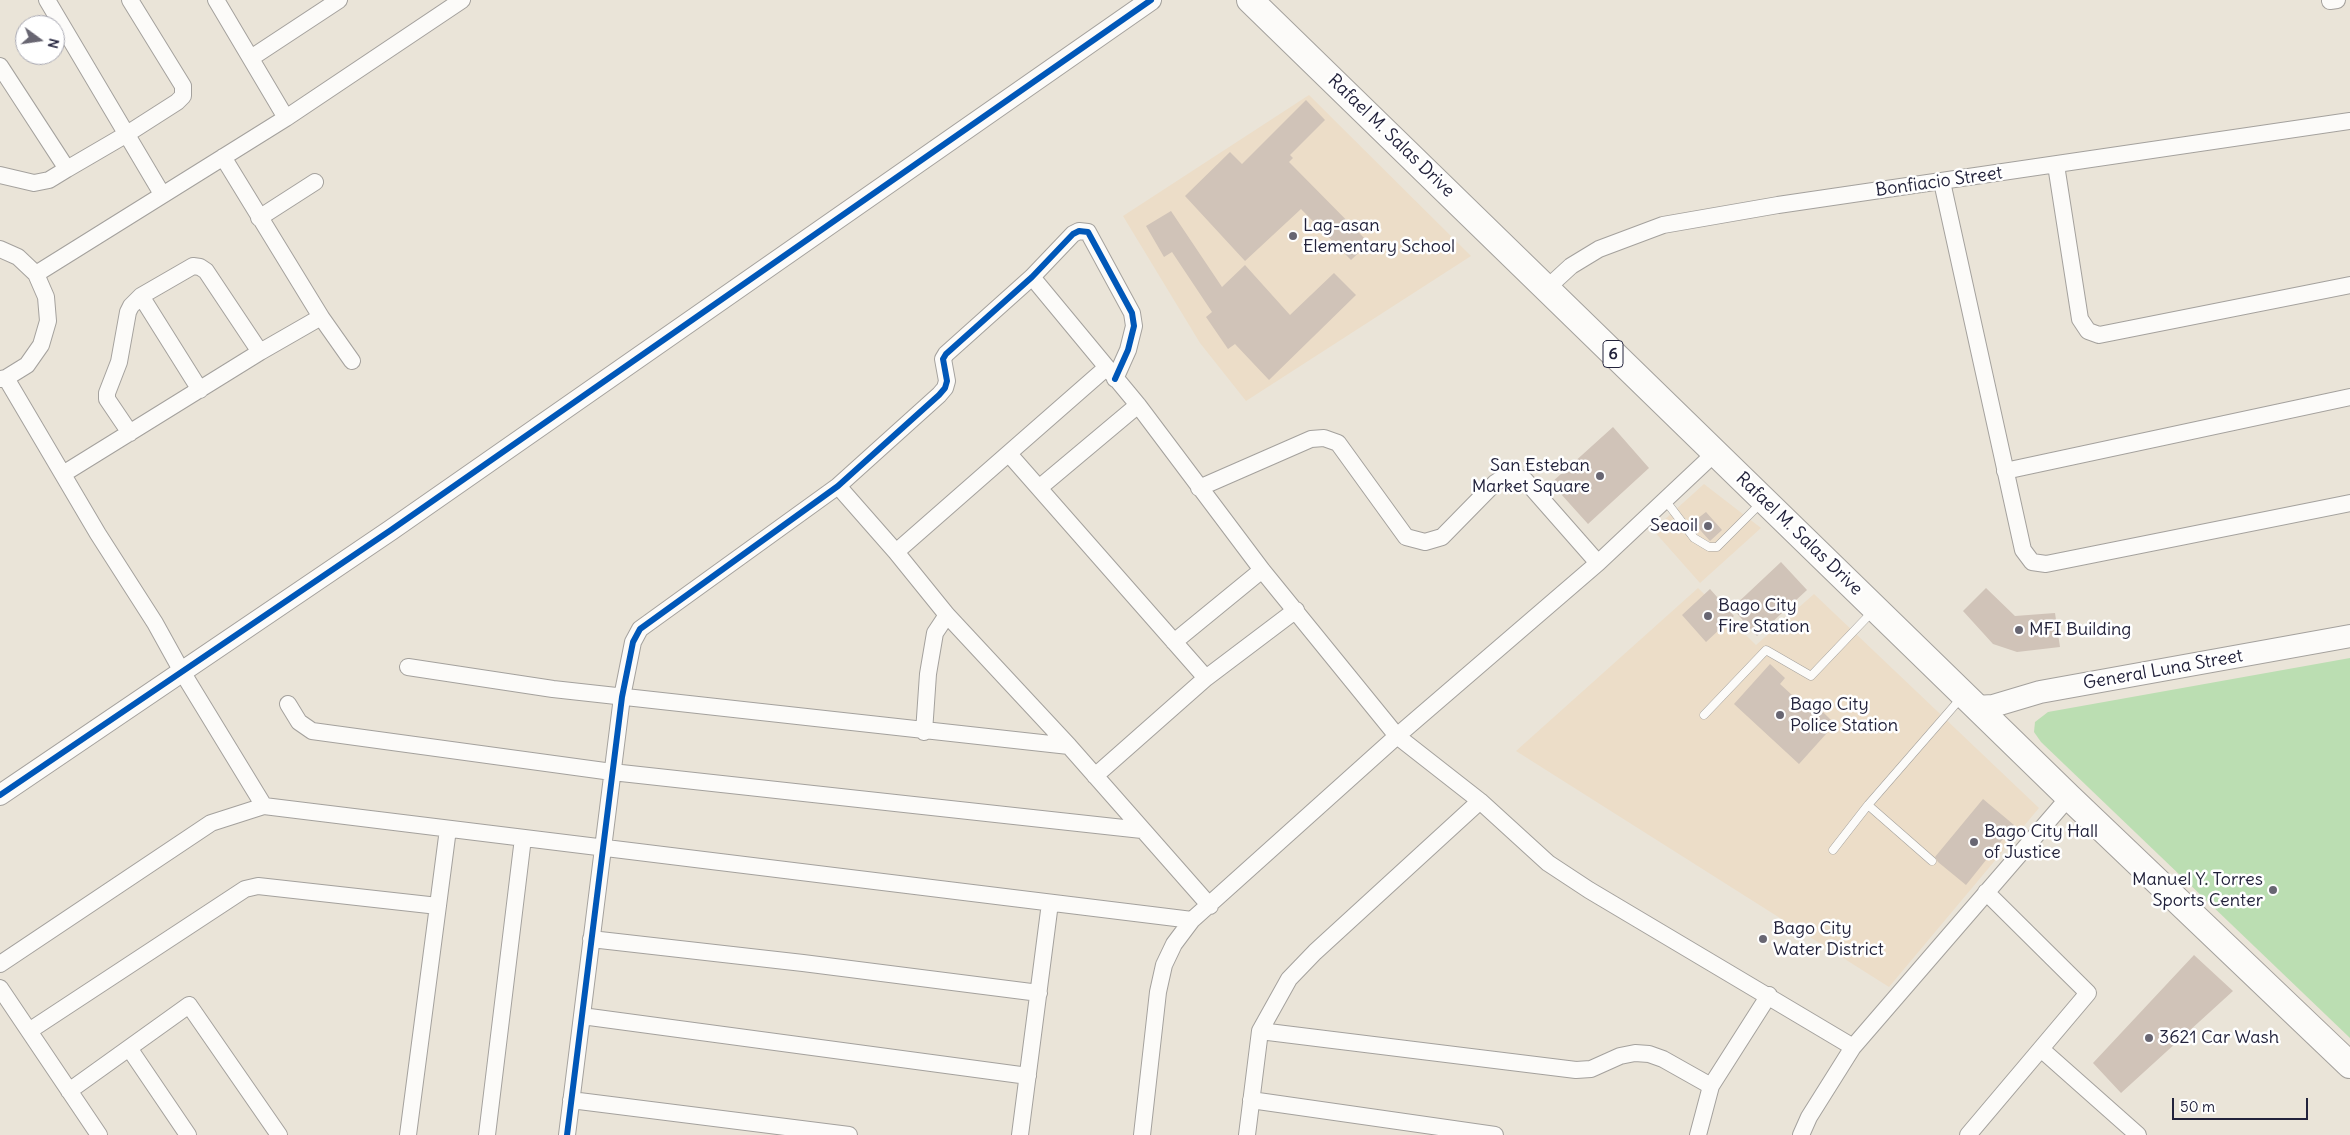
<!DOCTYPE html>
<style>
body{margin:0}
#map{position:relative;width:2350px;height:1135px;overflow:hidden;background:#eae4d8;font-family:Delius,sans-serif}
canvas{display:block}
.north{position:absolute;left:15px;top:15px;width:50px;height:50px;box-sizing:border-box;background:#fff;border:1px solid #a7a7b1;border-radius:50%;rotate:104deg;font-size:14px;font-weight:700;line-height:20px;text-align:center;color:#22223b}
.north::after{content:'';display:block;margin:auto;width:18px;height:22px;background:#686672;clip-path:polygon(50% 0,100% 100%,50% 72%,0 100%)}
.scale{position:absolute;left:2172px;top:1098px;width:136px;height:22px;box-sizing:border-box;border:2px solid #22223b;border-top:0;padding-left:6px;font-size:15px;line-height:18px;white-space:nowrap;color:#22223b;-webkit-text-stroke:4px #fff;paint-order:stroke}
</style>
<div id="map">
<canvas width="2350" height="1135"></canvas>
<div class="north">N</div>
<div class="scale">50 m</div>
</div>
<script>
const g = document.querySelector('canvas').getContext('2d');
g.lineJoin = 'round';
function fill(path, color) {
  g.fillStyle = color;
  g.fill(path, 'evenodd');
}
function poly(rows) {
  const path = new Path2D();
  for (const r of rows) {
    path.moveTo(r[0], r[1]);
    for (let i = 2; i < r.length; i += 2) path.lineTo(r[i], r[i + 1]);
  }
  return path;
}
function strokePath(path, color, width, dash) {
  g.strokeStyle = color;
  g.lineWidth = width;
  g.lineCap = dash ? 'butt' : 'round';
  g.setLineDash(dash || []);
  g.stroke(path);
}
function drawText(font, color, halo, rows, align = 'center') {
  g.font = font + ' Delius,sans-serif';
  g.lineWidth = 5;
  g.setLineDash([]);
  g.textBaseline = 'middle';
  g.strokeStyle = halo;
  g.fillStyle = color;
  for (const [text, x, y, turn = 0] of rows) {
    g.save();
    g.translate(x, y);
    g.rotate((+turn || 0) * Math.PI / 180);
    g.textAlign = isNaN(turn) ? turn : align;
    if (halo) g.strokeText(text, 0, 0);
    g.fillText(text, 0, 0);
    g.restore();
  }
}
fill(poly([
 [1309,95,1471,256,1246,401,1200,343,1123,216],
 [1704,484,1761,528,1700,583,1653,530],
 [1698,588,1756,645,1814,594,2039,808,1889,987,1516,751]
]), '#ecddc8');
fill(poly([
 [2350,658,2350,1038,2041,742,2034,732,2035,722,2048,712]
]), '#bbdeb2');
fill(poly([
 [1306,100,1325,120,1290,155,1293,158,1289,162,1369,243,1351,260,1301,209,1245,261,1185,196,1230,152,1242,164],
 [1171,211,1222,287,1245,265,1290,315,1334,273,1356,295,1269,380,1235,344,1228,349,1206,317,1212,312,1172,252,1164,257,1146,226],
 [1613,427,1649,468,1588,524,1551,483],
 [1706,512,1722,530,1710,541,1693,522],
 [1781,562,1807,590,1757,636,1732,608],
 [1986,588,2015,616,2055,613,2060,647,2017,652,1993,644,1963,611],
 [1710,589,1734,616,1706,642,1682,615],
 [1770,664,1785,678,1780,684,1817,718,1823,712,1835,724,1799,764,1734,704],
 [1983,799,2014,825,1966,885,1938,862,1935,857],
 [2194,955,2233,991,2121,1093,2093,1063]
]), '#d0c3b8');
const service = poly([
 [1665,500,1694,538,1709,547,1717,547,1761,503],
 [1704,715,1766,650,1811,676,1872,612],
 [1868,805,1932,861],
 [1833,850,1868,805,1961,698]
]);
const minor = poly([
 [47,0,162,194],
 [2330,1,2337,0],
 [251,58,339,0],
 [0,66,67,169,49,180,34,183,0,175],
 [286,118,462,0],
 [2056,165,2080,319,2088,331,2099,335,2350,285],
 [67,169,127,134,177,102,183,96,183,86,130,0],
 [1942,182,2023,550,2032,562,2046,564,2350,503],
 [259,218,315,182],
 [0,249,18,257,36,274,46,297,48,321,41,345,27,365,6,378,0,379],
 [36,274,286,118,216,0],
 [1032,277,1138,405,1262,570,1397,736,1480,801,1548,863,1589,890,1853,1047],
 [1546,289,1571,266,1599,249,1663,225,1778,205,2350,121],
 [141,296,200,390],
 [321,317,352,361],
 [6,378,98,534,155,623,181,670,264,806],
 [130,433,107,399,107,393,119,362,128,312,131,306,141,296,193,266,200,267,206,271,260,352],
 [1009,454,1206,678],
 [2005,471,2350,397],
 [63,474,260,352,321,317,223,157],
 [838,486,896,552,947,615,1069,746,1210,906],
 [1039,488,1138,405],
 [1199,488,1311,439,1324,438,1338,443,1406,537,1425,542,1442,537,1495,483,1509,474,1525,480,1598,563],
 [896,552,1106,368],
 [1174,642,1262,570],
 [408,667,553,689,1069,746],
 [288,704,299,722,312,731,612,772,1142,830],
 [924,732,928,674,935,633,947,615],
 [1095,776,1206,678,1296,610],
 [591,939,803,963,1039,993],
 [0,964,211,823,264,806,1192,920],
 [0,988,99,1135],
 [582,1016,1028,1076],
 [29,1031,245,889,258,886,438,906],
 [1260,1031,1576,1070,1591,1069,1620,1056,1635,1053,1649,1054,1663,1059,1711,1086],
 [129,1048,188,1135],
 [2041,1049,2138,1135],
 [69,1091,189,1005,279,1135],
 [571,1100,849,1135],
 [1251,1100,1495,1135],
 [408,1135,448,829],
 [487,1135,523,838],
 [567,1135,622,697,633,642,640,629,838,486,939,395,945,388,947,381,943,359,946,354,1032,277,1073,234,1079,231,1088,232,1132,313,1134,326,1128,350,1115,379],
 [1020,1135,1050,903],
 [1142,1135,1158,992,1164,965,1174,944,1192,920,1397,736,1598,563,1715,453],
 [1247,1135,1260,1031,1289,979,1315,952,1480,801],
 [1698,1135,1711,1086,1769,995],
 [1801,1135,1809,1117,1853,1047,2069,797],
 [1968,1135,2088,993,1986,892]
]);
const tertiary = poly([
 [0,795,391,530,1151,0]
]);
const secondary = poly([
 [1976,707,1993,706,2040,692,2350,636]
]);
const trunk = poly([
 [1250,0,2069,797,2350,1065]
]);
strokePath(service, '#a4a19d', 9);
strokePath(minor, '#a4a19d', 18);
strokePath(tertiary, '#a4a19d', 22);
strokePath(secondary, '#a4a19d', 24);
strokePath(trunk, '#a4a19d', 28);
strokePath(service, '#fcfbf9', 8);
strokePath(minor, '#fcfbf9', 16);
strokePath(tertiary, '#fcfbf9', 20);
strokePath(secondary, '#fcfbf9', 22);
strokePath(trunk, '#fcfbf9', 26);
strokePath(poly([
 [0,795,391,530,1151,0],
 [567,1135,622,697,633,642,640,629,838,486,939,395,945,388,947,381,943,359,946,354,1032,277,1073,234,1079,231,1088,232,1132,313,1134,326,1128,350,1115,379]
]), '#0057b8', 6);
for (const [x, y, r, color] of [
 [1293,236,5,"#686672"],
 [1600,476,5,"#686672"],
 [1708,526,5,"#686672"],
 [1708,616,5,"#686672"],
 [2019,630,5,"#686672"],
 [1780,715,5,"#686672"],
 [1974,842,5,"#686672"],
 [2273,890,5,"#686672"],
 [1763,939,5,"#686672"],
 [2149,1038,5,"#686672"]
]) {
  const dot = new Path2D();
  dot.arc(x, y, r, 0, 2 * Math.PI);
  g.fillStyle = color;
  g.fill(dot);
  strokePath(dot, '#fff', 2);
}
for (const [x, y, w] of [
 [1613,354,20]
]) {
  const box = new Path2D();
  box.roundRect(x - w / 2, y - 13.5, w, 27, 4);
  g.fillStyle = '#fff';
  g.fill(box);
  strokePath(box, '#22223b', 1);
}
drawText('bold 16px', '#22223b', null, [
 ["6",1613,354]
]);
drawText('18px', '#22223b', '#fff', [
 ["Rafael M. Salas Drive",1391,136,44],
 ["Bonfiacio Street",1939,182,-8],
 ["Rafael M. Salas Drive",1799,534,44],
 ["General Luna Street",2163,670,-10]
]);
drawText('18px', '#22223b', '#fff', [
 ["Lag-asan",1303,226],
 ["Elementary School",1303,247],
 ["San Esteban",1590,466,"right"],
 ["Market Square",1590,487,"right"],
 ["Seaoil",1698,526,"right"],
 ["Bago City",1718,606],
 ["Fire Station",1718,627],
 ["MFI Building",2029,630],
 ["Bago City",1790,705],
 ["Police Station",1790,726],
 ["Bago City Hall",1984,832],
 ["of Justice",1984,853],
 ["Manuel Y. Torres",2263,880,"right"],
 ["Sports Center",2263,901,"right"],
 ["Bago City",1773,929],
 ["Water District",1773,950],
 ["3621 Car Wash",2159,1038]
], 'left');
</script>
